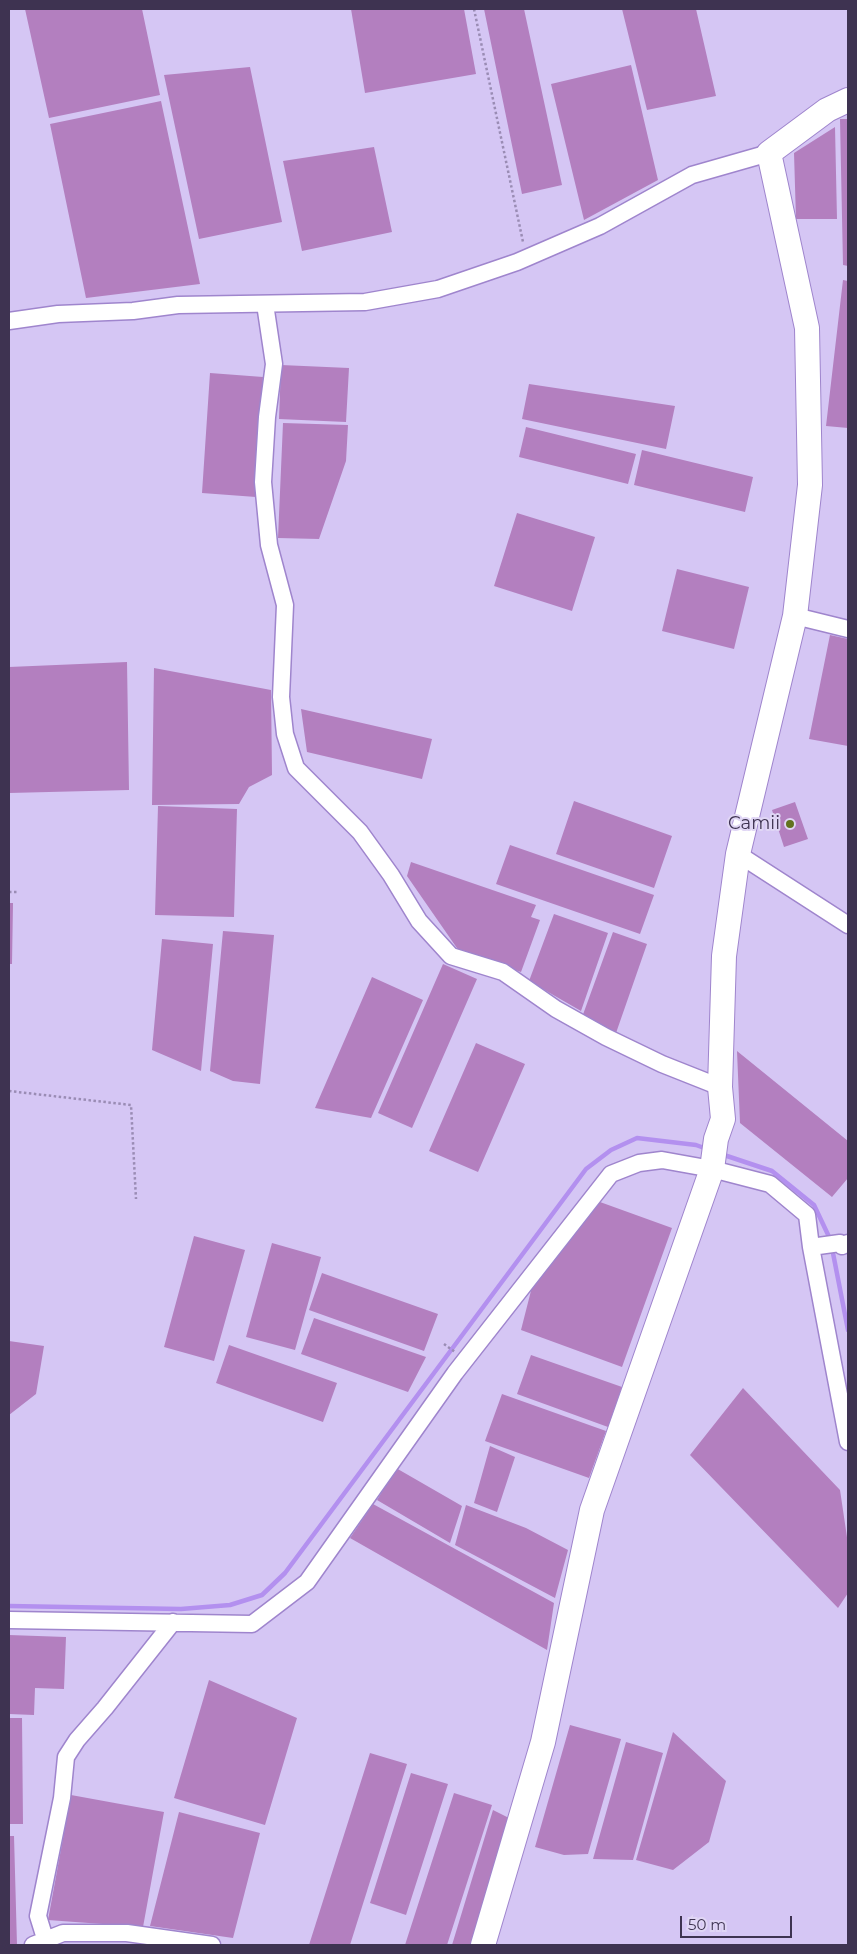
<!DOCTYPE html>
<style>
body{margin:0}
#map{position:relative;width:857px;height:1954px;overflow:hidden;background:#d5c6f4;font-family:Montserrat,sans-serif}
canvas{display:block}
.frame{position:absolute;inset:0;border:10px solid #3e3351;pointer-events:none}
.scale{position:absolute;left:680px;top:1916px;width:112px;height:22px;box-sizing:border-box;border:2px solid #3e3351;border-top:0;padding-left:6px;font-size:15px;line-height:18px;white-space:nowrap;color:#3e3351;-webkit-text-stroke:4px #e0d6f5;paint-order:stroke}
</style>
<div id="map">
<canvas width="857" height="1954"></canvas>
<div class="frame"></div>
<div class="scale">50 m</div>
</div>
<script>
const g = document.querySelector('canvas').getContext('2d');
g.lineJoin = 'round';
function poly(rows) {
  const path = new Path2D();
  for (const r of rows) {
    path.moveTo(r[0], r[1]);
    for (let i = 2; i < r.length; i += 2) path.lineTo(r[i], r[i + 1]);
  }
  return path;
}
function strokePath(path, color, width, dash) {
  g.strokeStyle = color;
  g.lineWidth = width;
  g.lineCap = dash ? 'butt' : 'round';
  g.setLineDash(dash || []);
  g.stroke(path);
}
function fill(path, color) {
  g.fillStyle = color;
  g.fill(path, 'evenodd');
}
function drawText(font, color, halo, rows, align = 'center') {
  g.font = font + ' Montserrat,sans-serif';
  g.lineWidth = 4;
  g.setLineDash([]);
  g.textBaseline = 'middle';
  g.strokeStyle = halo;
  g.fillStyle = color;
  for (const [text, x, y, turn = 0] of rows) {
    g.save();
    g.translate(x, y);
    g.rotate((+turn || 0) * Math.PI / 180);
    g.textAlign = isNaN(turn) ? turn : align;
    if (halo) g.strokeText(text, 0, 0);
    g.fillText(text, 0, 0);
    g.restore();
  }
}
strokePath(poly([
 [721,1154,772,1171,814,1205,831,1241],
 [832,1248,848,1330],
 [9,1606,181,1609,230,1605,262,1595,285,1573,586,1169,611,1150,637,1138,696,1145,707,1149]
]), '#b390ef', 4.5);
fill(poly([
 [25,9,142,9,160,95,49,118],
 [351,9,464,9,476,74,365,93],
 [484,9,524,9,562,185,522,194],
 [622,9,696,9,716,96,647,110],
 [631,65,658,180,584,220,551,84],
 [250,67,282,222,199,239,164,75],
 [161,101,200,284,86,298,50,124],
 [840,119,848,119,848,266,843,265],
 [835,127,837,219,796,219,794,153],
 [374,147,392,232,302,251,283,161],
 [843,280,848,281,848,428,826,426],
 [281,365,349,368,346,422,279,419],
 [210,373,263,377,256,497,202,493],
 [529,384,675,406,666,449,522,419],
 [283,423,348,425,346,461,319,539,278,538],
 [526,427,636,454,628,484,519,457],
 [642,450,753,477,745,512,634,485],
 [517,513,595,537,572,611,494,586],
 [677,569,749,587,734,649,662,631],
 [830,635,848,639,848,746,809,739],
 [127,662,129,790,9,793,9,667],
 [154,668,271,690,272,775,249,787,239,804,152,805],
 [301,709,432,739,422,779,307,752],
 [574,801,672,836,654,888,556,854],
 [795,802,808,839,784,847,772,810],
 [158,806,237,809,234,917,155,915],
 [510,845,654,895,640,934,496,884],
 [411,862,536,905,531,917,540,920,521,972,459,951,407,876],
 [9,903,13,903,12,964,9,964],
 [554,914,608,933,581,1011,529,981],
 [223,931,274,935,260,1084,233,1081,210,1071],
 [613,932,647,944,616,1033,581,1020],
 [162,939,213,944,201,1071,152,1050],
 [443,964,477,979,412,1128,378,1113],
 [372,977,423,1000,371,1118,315,1108],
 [476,1043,525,1064,478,1172,429,1151],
 [737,1051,848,1141,848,1178,832,1197,740,1123],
 [600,1202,672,1228,622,1367,521,1330,534,1279],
 [194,1236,245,1250,214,1361,164,1347],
 [272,1243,321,1257,295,1350,246,1337],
 [322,1273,438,1314,424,1351,309,1310],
 [314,1318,426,1357,408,1392,301,1354],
 [9,1341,44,1346,36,1394,9,1415],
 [229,1345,337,1383,323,1422,216,1383],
 [531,1355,622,1387,608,1427,517,1394],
 [743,1388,840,1490,848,1544,848,1593,838,1608,690,1455],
 [502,1394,606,1431,589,1478,485,1441],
 [490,1446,515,1457,497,1512,474,1503],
 [396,1468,462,1506,450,1543,377,1500],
 [373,1504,554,1603,547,1650,350,1538],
 [466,1505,526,1528,568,1550,555,1598,455,1545],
 [9,1635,66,1637,64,1689,35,1688,34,1715,9,1714],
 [209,1680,297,1718,265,1825,174,1798],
 [9,1718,22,1718,23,1824,9,1824],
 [570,1725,621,1739,588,1854,564,1855,535,1847],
 [673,1732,726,1781,709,1842,673,1870,636,1860],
 [626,1742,663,1753,633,1860,593,1859],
 [370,1753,407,1764,350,1945,309,1945],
 [411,1773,448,1784,406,1915,370,1903],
 [454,1793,492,1805,447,1945,405,1945],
 [71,1795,164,1812,143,1927,48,1920],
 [493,1810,513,1820,474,1945,452,1945],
 [179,1812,260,1833,233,1938,150,1926],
 [9,1836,14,1836,17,1945,9,1945]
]), '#b37fbf');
const street = poly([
 [265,304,274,364,267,417,263,482,269,545,285,605,281,697,285,734,296,768,360,832,391,875,419,921,451,956,503,972,556,1009,606,1037,662,1064,720,1087],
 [9,321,58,314,133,311,178,305,365,302,438,289,517,262,600,226,692,175,769,153],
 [795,616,848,629],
 [738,854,848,925],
 [811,1247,840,1243,842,1246,848,1243],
 [9,1620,252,1624,307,1582,455,1373,611,1174,639,1163,662,1160,712,1169,770,1184,807,1215,811,1247,848,1442],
 [33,1945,63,1933,127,1933,212,1945],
 [47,1945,38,1916,62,1798,66,1757,77,1740,105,1708,173,1622]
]);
const secondary = poly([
 [483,1945,543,1742,592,1510,712,1169,716,1139,723,1119,720,1087,724,956,738,854,795,616,810,485,807,328,769,153,827,110,848,100]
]);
strokePath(street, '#9f85cd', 19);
strokePath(secondary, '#9f85cd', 26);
strokePath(poly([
 [474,9,523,242],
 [9,892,19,892],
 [9,1091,131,1105,136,1199],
 [444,1344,455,1352]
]), '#9a8cb4', 2.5, [2.5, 2.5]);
strokePath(street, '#fff', 16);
strokePath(secondary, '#fff', 24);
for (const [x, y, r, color] of [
 [790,824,5,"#62721f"]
]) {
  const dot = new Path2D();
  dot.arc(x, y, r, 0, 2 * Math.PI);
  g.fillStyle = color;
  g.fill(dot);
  strokePath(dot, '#e0d6f5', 2);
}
drawText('18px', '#3e3351', '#e0d6f5', [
 ["Camii",780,824]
], 'right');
</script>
